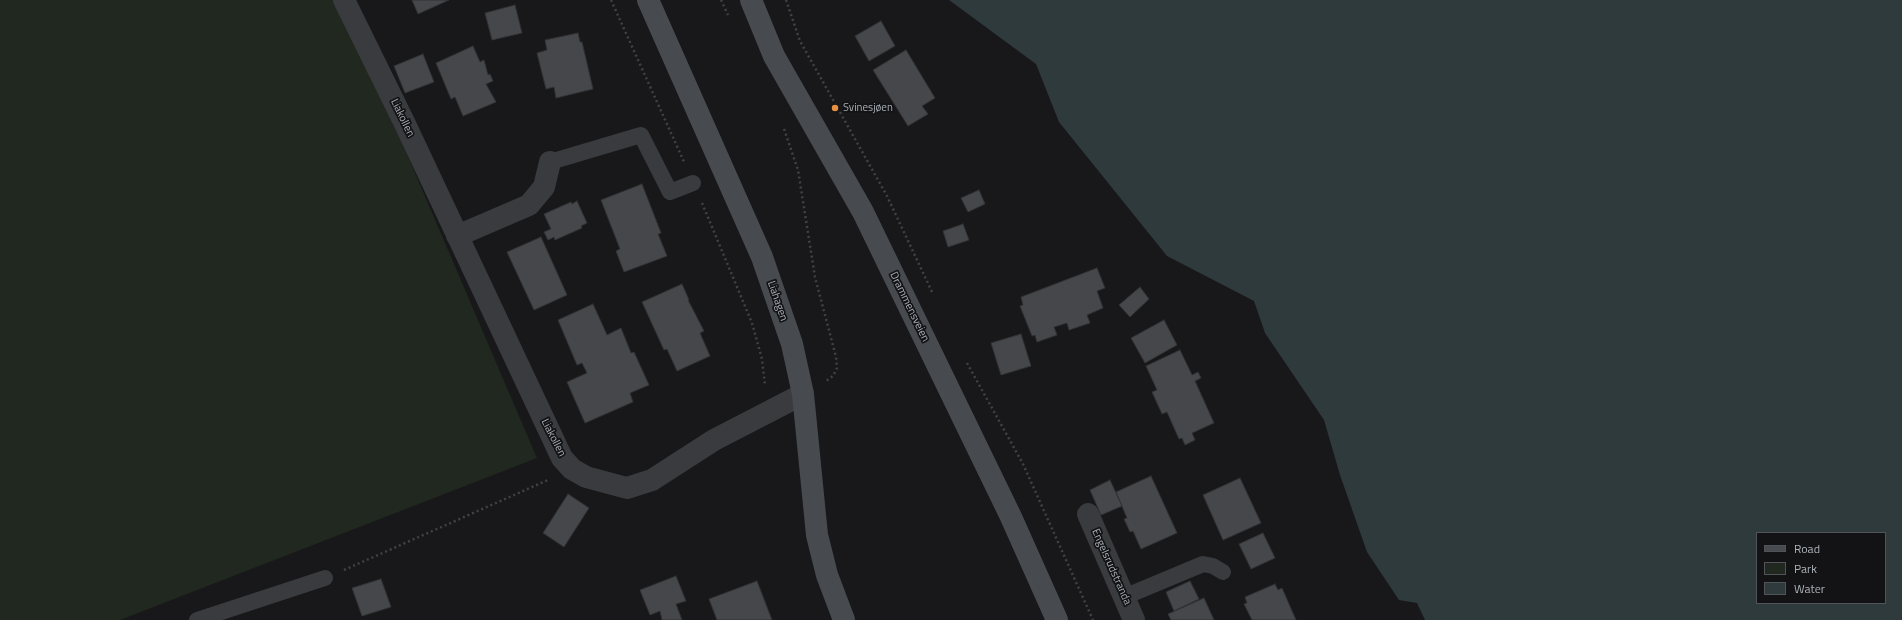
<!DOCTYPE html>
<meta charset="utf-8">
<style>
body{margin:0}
#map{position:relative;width:1902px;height:620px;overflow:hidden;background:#18181a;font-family:"Titillium Web",sans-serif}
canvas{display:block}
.legend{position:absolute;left:1756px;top:532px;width:130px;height:72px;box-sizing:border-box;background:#131315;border:1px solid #505357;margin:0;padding:5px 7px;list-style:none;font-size:12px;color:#abb2b9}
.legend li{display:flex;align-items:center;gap:8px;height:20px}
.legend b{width:20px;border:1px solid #505357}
</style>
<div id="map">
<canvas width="1902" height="620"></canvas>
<ul class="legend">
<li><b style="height:5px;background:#474b4f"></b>Road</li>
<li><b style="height:11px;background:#212820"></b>Park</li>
<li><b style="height:11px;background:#2f3a3d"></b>Water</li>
</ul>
</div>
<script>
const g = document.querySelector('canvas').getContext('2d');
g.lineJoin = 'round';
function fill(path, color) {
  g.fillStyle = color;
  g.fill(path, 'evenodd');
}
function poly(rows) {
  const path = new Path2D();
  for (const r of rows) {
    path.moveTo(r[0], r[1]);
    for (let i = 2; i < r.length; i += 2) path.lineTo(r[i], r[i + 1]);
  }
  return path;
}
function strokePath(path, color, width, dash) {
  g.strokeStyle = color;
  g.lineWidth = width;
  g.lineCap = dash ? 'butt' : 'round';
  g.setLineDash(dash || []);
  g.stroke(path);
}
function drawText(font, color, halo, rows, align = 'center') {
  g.font = font + ' "Titillium Web",sans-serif';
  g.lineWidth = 3.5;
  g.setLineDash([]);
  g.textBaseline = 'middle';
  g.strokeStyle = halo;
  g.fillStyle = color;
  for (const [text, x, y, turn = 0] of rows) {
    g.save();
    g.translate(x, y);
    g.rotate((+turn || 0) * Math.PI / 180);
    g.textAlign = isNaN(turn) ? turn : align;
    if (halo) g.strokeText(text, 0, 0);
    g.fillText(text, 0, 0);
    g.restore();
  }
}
fill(poly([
 [0,0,341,0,537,458,120,620,0,620]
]), '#212820');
fill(poly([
 [949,0,1902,0,1902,620,1425,620,1417,603,1399,600,1367,552,1340,475,1324,420,1265,333,1254,301,1167,256,1059,122,1036,64],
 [1757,533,1885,533,1885,603,1757,603]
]), '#2f3a3d');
const building = poly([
 [412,0,449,0,418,14,412,0],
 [515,5,522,33,492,40,485,13,515,5],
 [881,21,895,46,869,61,855,36,881,21],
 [578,33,580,42,582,42,593,89,556,98,554,87,546,89,537,53,547,50,545,40,578,33],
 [473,46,480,62,484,60,488,75,490,74,493,81,486,84,496,102,463,116,455,97,451,99,436,63,473,46],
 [906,50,935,98,922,106,928,114,908,126,873,70,906,50],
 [423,54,434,82,405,93,394,66,423,54],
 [642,184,661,233,658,234,667,256,624,272,616,251,620,249,601,200,642,184],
 [979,190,985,204,968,212,961,198,979,190],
 [577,201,587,223,581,226,582,228,555,240,554,237,548,240,544,232,551,229,544,214,571,202,572,204,577,201],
 [963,224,969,240,948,247,943,231,963,224],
 [541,237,567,295,534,310,507,252,541,237],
 [1097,268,1105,288,1097,291,1103,308,1087,315,1090,323,1069,330,1067,323,1054,327,1057,335,1037,342,1035,335,1032,336,1020,306,1023,305,1021,297,1097,268],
 [682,284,689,300,688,300,704,331,700,333,710,356,677,371,667,349,664,350,642,302,682,284],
 [1140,287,1149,299,1130,317,1119,305,1140,287],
 [593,304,607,335,621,328,631,353,634,352,649,385,630,393,633,402,585,423,567,382,587,373,582,363,577,365,558,320,593,304],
 [1164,320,1177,345,1145,363,1131,338,1164,320],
 [1021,334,1031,366,1001,375,991,343,1021,334],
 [1180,350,1192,375,1198,372,1201,378,1195,381,1214,423,1192,433,1195,440,1185,445,1182,438,1179,439,1167,412,1162,414,1152,392,1157,390,1146,366,1180,350],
 [1151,476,1177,533,1141,549,1133,531,1130,532,1124,519,1127,518,1116,492,1151,476],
 [1240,478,1261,523,1223,540,1203,495,1240,478],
 [1110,480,1122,506,1101,515,1090,490,1110,480],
 [568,494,589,508,564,547,543,533,568,494],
 [1263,533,1275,558,1251,569,1239,544,1263,533],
 [676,576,686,601,676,604,682,620,662,620,660,611,650,615,640,590,676,576],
 [381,579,391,607,362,616,352,588,381,579],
 [757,581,772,620,717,620,709,599,757,581],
 [1190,581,1199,599,1174,611,1166,592,1190,581],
 [1275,584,1278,590,1282,588,1296,620,1252,620,1244,604,1247,603,1245,597,1275,584],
 [1204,598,1214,620,1171,620,1168,614,1204,598]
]);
fill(building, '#45474a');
strokePath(building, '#323336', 1);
strokePath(poly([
 [611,0,685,164],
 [721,0,728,15],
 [786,0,800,41,887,196,933,294],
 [784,129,798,170,815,277,836,357,837,368,833,376,826,381],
 [702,203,752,323,762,359,765,385],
 [967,363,1023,464,1093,620],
 [344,570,548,480]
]), '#3f4246', 2.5, [2, 3]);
strokePath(poly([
 [550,162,641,135,670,192,693,183],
 [1124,597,1203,564,1213,566,1223,572],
 [197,620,325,578]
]), '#393b3f', 16);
strokePath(poly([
 [344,0,405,124,562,458,572,469,586,477,627,488,652,480,714,440,803,394],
 [457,236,529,205,544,187,550,162],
 [1088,514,1134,620]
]), '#393b3f', 22);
strokePath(poly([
 [648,0,762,257,792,344,803,394,817,535,827,575,844,620],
 [751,0,774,56,863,212,1011,517,1057,620]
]), '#474b4f', 22);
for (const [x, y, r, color] of [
 [835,108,4,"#e89042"]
]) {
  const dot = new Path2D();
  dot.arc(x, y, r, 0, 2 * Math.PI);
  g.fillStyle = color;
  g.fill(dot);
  strokePath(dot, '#131315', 1.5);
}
drawText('11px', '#abb2b9', '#131315', [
 ["Svinesjøen",843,108]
], 'left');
drawText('11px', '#abb2b9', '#131315', [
 ["Liakollen",402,118,64],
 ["Liahagen",777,301,71],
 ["Drammensveien",909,307,64],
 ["Liakollen",553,438,63],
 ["Engelsrudstranda",1111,567,66]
]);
</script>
